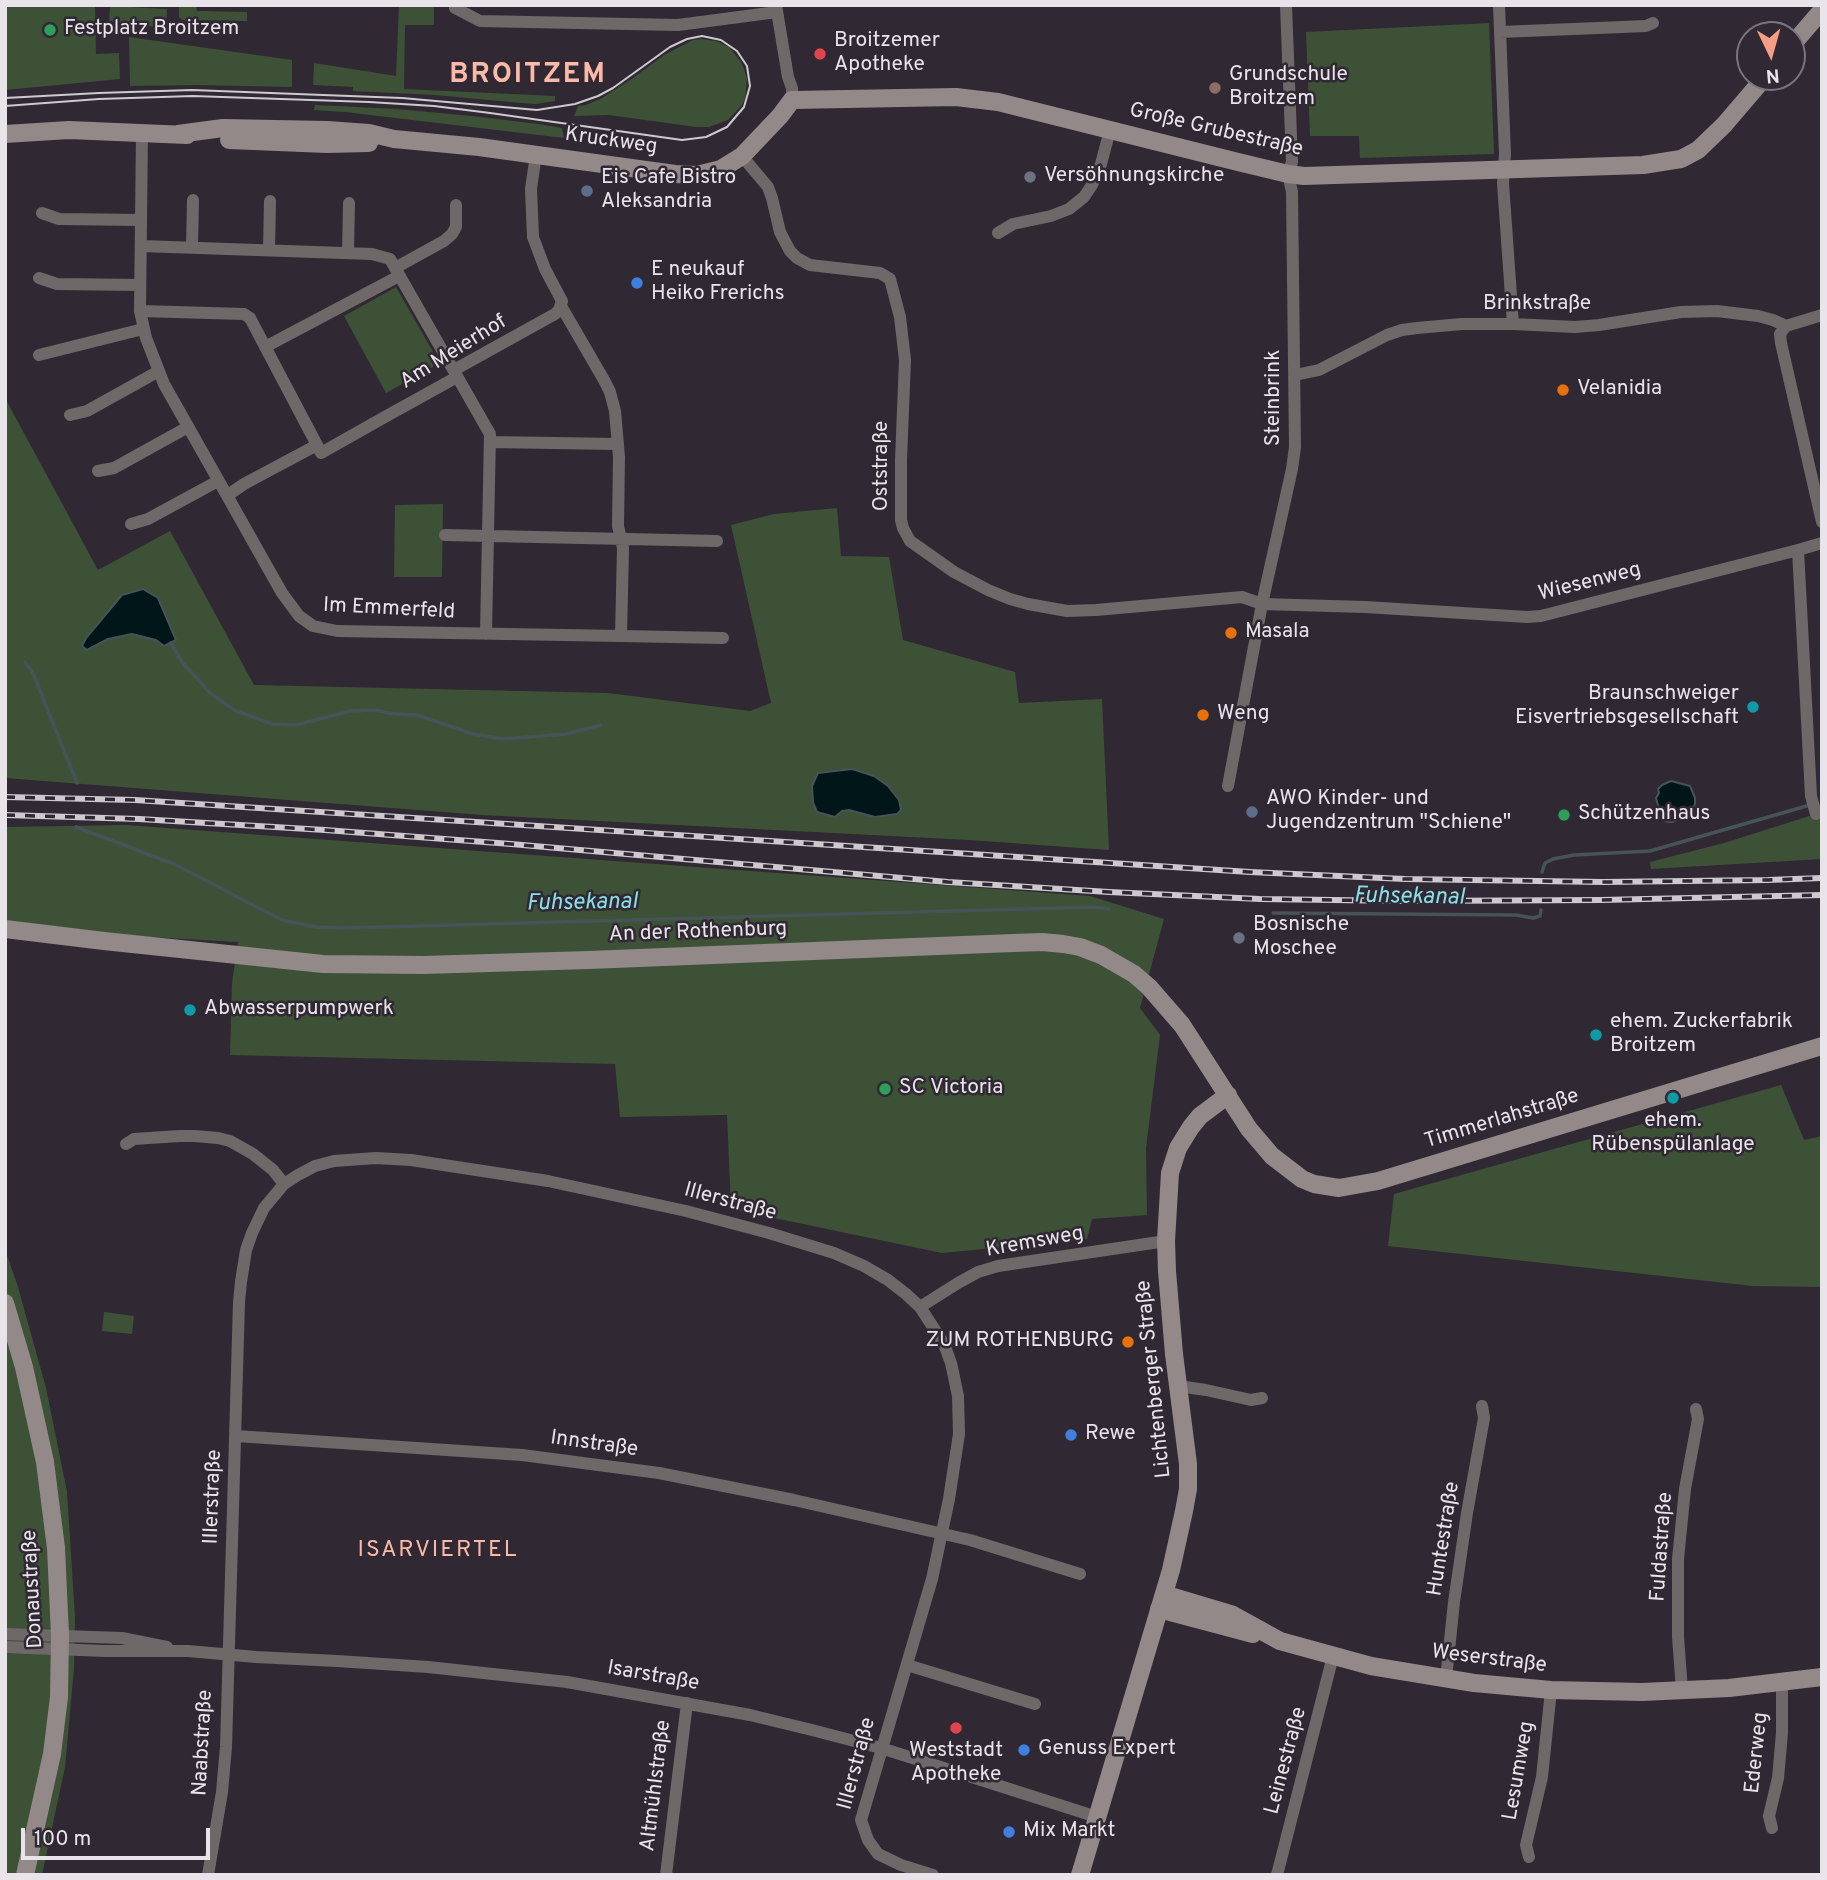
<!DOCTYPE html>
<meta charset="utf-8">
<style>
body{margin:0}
#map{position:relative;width:1827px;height:1880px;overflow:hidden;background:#302933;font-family:Overpass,sans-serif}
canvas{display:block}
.frame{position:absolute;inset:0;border:7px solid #e8e4ea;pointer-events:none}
.north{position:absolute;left:1736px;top:21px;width:70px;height:70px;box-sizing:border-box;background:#302933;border:2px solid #7a747c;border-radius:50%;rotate:175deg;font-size:19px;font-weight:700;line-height:28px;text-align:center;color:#e8e4ea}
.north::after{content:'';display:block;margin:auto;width:24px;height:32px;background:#f49e87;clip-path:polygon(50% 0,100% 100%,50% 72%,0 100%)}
.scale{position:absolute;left:21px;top:1828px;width:189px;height:32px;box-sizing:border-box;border:4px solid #e8e4ea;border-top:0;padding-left:9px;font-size:21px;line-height:24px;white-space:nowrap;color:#e8e4ea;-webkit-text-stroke:5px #302933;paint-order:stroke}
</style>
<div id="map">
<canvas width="1827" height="1880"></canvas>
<div class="frame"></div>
<div class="north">N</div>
<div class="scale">100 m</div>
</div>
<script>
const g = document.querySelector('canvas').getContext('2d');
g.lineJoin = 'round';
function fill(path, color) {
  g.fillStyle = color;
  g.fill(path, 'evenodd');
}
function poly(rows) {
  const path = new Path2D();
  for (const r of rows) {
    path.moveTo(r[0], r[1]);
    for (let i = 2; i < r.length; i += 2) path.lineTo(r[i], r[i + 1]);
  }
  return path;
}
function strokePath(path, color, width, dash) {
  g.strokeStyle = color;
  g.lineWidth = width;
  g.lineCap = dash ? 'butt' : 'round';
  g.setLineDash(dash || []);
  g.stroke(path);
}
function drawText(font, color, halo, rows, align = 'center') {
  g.font = font + ' Overpass,sans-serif';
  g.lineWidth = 5;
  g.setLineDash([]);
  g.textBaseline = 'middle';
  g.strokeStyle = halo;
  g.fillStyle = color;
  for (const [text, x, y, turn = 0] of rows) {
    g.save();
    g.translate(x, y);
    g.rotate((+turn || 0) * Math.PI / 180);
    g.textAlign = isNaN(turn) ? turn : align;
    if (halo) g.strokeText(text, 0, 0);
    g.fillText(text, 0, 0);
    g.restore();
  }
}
fill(poly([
 [5,5,95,5,96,54,119,53,120,79,5,90],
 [179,5,196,5,197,11,247,12,247,21,182,20,179,17],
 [399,5,434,5,434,25,405,25,404,89,555,96,555,101,536,104,521,103,435,95,353,91,353,87,313,85,314,63,396,76],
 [110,6,167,9,166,28,109,21],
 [1489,23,1494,154,1360,158,1359,136,1310,136,1306,32],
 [129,37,292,60,292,87,198,85,130,86],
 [701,39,716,41,729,47,741,62,744,69,747,79,745,98,742,105,728,120,709,127,696,127,609,115,574,116,578,106,586,105,602,98,633,78,664,55,693,40],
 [315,105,397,109,472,116,538,124,562,128,564,138,345,112,314,110],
 [396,287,436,357,433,367,386,393,344,316],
 [5,398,98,570,170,531,254,685,608,693,750,711,771,703,731,525,774,514,837,508,841,556,889,557,903,640,1015,672,1019,703,1102,699,1109,850,969,840,482,815,5,778],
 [158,598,175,640,156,640,132,634,83,645,86,638,103,617],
 [443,504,442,577,394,577,395,505],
 [1822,812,1822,859,1651,869,1650,862,1724,843],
 [126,825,1090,896,1164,919,1140,1008,1160,1035,1146,1148,1147,1215,1092,1219,1087,1239,942,1253,731,1209,727,1115,620,1117,615,1064,230,1055,232,983,238,942,5,929,5,827],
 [1781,1085,1804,1140,1822,1136,1822,1287,1753,1286,1388,1246,1394,1194],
 [5,1249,18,1287,46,1388,67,1492,75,1617,74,1668,65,1767,42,1875,5,1875],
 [104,1312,134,1316,132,1334,102,1331]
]), '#3d5137');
const water = poly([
 [143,589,158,598,176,640,164,646,156,640,132,634,108,639,87,650,82,646,86,638,122,595,143,589],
 [852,769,874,776,888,786,899,800,901,810,897,814,875,817,849,810,842,811,835,817,817,812,813,802,812,786,818,773,852,769],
 [1671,781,1690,786,1695,798,1695,803,1694,807,1683,817,1673,822,1668,822,1665,821,1661,815,1656,798,1659,793,1658,789,1662,785,1671,781]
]);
fill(water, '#001618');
strokePath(water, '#465457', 2);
strokePath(poly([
 [171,643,182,662,210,693,236,711,272,724,296,725,351,711,374,710,394,714,417,715,473,734,503,739,566,734,601,725],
 [25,662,33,673,77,783],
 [76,827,174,864,282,920,316,927,345,928,1094,907,1109,909],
 [1542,872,1545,863,1553,859,1574,855,1650,851,1810,805],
 [1273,913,1516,915,1533,918,1540,916,1541,910]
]), '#465457', 3.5);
strokePath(poly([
 [776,5,788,77,792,88,792,100],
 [1499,5,1505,154,1503,183,1513,324],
 [455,8,480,21,678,25,777,12],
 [1500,32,1646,26,1653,23],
 [142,132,140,311,146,338,164,384,282,593,299,616,313,626,337,631,621,636,623,548,618,526,619,457,615,411,610,392,604,380,561,306],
 [742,156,768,187,772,198,780,232,790,251,797,258,810,265,880,273,890,279,900,317,905,360,901,460,901,520,903,528,910,541,954,572,988,590,1010,599,1028,604,1067,611,1096,610,1242,597,1262,604,1365,607,1527,617,1541,616,1798,550,1811,796,1816,814],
 [42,213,59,219,141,220],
 [998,233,1013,224,1051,216,1069,209,1084,197,1092,185,1101,164,1110,130],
 [141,246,372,254,390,259,490,434,486,634],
 [192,247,193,200],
 [269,250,270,201],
 [348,253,349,203],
 [395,268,444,241,452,234,456,227,456,205],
 [39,278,57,284,140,285],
 [140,311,244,314,250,318,317,445],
 [1786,326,1780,334,1781,343,1822,522],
 [1786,326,1822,315],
 [265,347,399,276],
 [39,355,143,329],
 [1295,375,1319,370,1387,335,1402,330,1417,328,1462,324,1513,324,1575,327,1599,325,1681,312,1717,311,1758,316,1773,320,1786,326],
 [70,415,87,411,159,371],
 [490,442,617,444],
 [98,471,114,468,188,427],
 [228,495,244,484,317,445,321,453,383,418,457,377,454,370,555,314,559,310,562,301,545,269,533,237,531,189,536,154],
 [131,524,148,519,218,481],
 [445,535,717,541],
 [1798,550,1822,543],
 [621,636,723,638],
 [1228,786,1262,604,1292,469,1295,447,1292,192,1288,174,1292,162,1286,5],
 [126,1144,134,1139,179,1136,194,1136,218,1138,230,1141,253,1154,273,1170,284,1184],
 [920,1307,958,1283,978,1272,998,1266,1166,1241],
 [1178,1386,1206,1390,1251,1400,1262,1398],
 [236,1436,522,1455,659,1473,794,1500,970,1540,1080,1574],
 [5,1634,122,1638,167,1647],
 [5,1647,105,1651,188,1651,256,1657,337,1661,428,1667,567,1682,750,1715,812,1730,881,1748,1097,1817],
 [907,1665,1035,1704],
 [1446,1679,1454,1602,1467,1513,1484,1418,1482,1406],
 [1682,1690,1678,1637,1678,1559,1685,1489,1698,1419,1696,1409],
 [1772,1828,1769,1816,1778,1778,1782,1733,1782,1682],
 [1529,1857,1526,1845,1542,1777,1551,1690],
 [208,1875,222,1792,226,1747,239,1302,241,1282,246,1250,252,1233,264,1208,284,1184,298,1175,315,1166,334,1161,376,1158,411,1160,548,1181,686,1211,769,1233,834,1253,864,1266,888,1280,906,1294,920,1307,944,1344,951,1363,958,1396,959,1434,949,1499,932,1579,861,1820,868,1840,878,1854,901,1865,933,1875],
 [666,1875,687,1703],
 [1277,1875,1333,1656]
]), '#6f6868', 12);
strokePath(poly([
 [1792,45,1822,10],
 [5,134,69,130,187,135],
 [178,134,223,128,327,130,369,133,394,139,479,147,675,174,697,175,721,169,742,156,780,116,792,100,956,97,998,102,1238,162,1288,174,1304,176,1643,165,1681,159,1698,150,1724,125,1765,77],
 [229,140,327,144,369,143],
 [5,929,104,941,323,964,423,965,589,960,1013,943,1042,942,1063,944,1080,947,1101,955,1134,974,1149,987,1182,1025,1249,1129,1272,1156,1302,1179,1314,1184,1339,1188,1378,1181,1822,1046],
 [5,1303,24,1367,45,1462,56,1548,60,1635,59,1697,52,1754,25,1875],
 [1164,1594,1231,1614,1280,1641,1371,1666,1474,1683,1551,1690,1642,1692,1729,1688,1822,1677],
 [1159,1609,1253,1634],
 [1080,1875,1171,1570,1184,1511,1188,1489,1188,1464,1174,1354,1167,1271,1166,1241,1170,1173,1178,1148,1191,1127,1200,1116,1228,1095]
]), '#948989', 18);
strokePath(poly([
 [5,98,99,93,192,90,402,98,537,110,575,104,598,96,613,88,670,47,687,39,702,36,721,40,737,51,747,66,750,86,744,107,727,127,706,137,682,140,490,113,434,106,369,102,193,96,99,99,5,106]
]), '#cdc9cf', 2);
const rail = poly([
 [5,797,135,800,1250,872,1405,879,1603,882,1768,880,1822,878],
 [5,815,139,819,325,830,511,844,948,882,1109,892,1260,899,1405,901,1602,900,1822,895]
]);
strokePath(rail, '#cdc9cf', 6);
strokePath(rail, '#302933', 3.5, [10]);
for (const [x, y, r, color] of [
 [50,30,7,"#2e9e5b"],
 [820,54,7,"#e0444e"],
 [1215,88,7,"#8d6e63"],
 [1030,177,7,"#6b7280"],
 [587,191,7,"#5c6f8a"],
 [637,283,7,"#3f7fe0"],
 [1563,390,7,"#e8710a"],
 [1231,633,7,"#e8710a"],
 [1753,707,7,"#0f9aa8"],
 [1203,715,7,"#e8710a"],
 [1252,812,7,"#5c6f8a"],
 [1564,815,7,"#2e9e5b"],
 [1239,938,7,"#6b7280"],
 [190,1010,7,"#0f9aa8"],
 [1596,1035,7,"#0f9aa8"],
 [885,1089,7,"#2e9e5b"],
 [1673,1098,7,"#0f9aa8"],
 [1128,1342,7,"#e8710a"],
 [1071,1435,7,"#3f7fe0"],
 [956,1728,7,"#e0444e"],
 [1024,1750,7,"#3f7fe0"],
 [1009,1832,7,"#3f7fe0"]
]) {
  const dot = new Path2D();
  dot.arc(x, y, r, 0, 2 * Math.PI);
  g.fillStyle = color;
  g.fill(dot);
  strokePath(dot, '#302933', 2.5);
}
drawText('21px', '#e8e4ea', '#302933', [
 ["Festplatz Broitzem",64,30],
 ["Broitzemer",834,42],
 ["Apotheke",834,66],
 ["Grundschule",1229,76],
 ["Broitzem",1229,100],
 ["Versöhnungskirche",1044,177],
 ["Eis Cafe Bistro",601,179],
 ["Aleksandria",601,203],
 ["E neukauf",651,271],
 ["Heiko Frerichs",651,295],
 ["Velanidia",1577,390],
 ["Masala",1245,633],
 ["Braunschweiger",1739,695,"right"],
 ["Eisvertriebsgesellschaft",1739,719,"right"],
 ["Weng",1217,715],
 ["AWO Kinder- und",1266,800],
 ["Jugendzentrum \"Schiene\"",1266,824],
 ["Schützenhaus",1578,815],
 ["Bosnische",1253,926],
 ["Moschee",1253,950],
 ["Abwasserpumpwerk",204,1010],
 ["ehem. Zuckerfabrik",1610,1023],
 ["Broitzem",1610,1047],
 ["SC Victoria",899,1089],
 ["ehem.",1673,1122,"center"],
 ["Rübenspülanlage",1673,1146,"center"],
 ["ZUM ROTHENBURG",1114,1342,"right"],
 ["Rewe",1085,1435],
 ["Genuss Expert",1038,1750],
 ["Weststadt",956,1752,"center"],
 ["Apotheke",956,1776,"center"],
 ["Mix Markt",1023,1832]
], 'left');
drawText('21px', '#e8e4ea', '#302933', [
 ["Große Grubestraße",1216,131,13],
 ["Kruckweg",611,142,8],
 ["Brinkstraße",1537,305],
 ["Am Meierhof",454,353,-32],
 ["Steinbrink",1275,398,-90],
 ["Oststraße",883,466,-90],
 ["Wiesenweg",1590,583,-14],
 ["Im Emmerfeld",389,610,3],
 ["An der Rothenburg",698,933,-2],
 ["Timmerlahstraße",1502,1120,-17],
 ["Illerstraße",730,1203,15],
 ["Kremsweg",1035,1243,-10],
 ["Lichtenberger Straße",1155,1379,-96],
 ["Innstraße",594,1445,8],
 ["Illerstraße",214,1497,-88],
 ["Huntestraße",1445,1539,-81],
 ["Fuldastraße",1663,1547,-86],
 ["Donaustraße",34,1589,-93],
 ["Weserstraße",1489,1660,7],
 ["Isarstraße",653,1677,10],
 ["Naabstraße",204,1743,-87],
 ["Ederweg",1758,1753,-84],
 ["Leinestraße",1287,1761,-75],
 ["Illerstraße",858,1764,-75],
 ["Lesumweg",1520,1771,-80],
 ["Altmühlstraße",657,1786,-83]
]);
drawText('italic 23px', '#89e0e9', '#302933', [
 ["Fuhsekanal",1409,898,1],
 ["Fuhsekanal",582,904,-1]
]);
g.letterSpacing = '2px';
drawText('23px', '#fbbaa8', '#302933', [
 ["ISARVIERTEL",438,1551]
]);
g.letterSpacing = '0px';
g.letterSpacing = '2px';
drawText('bold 28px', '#fbbaa8', '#302933', [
 ["BROITZEM",528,76]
]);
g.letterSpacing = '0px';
</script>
